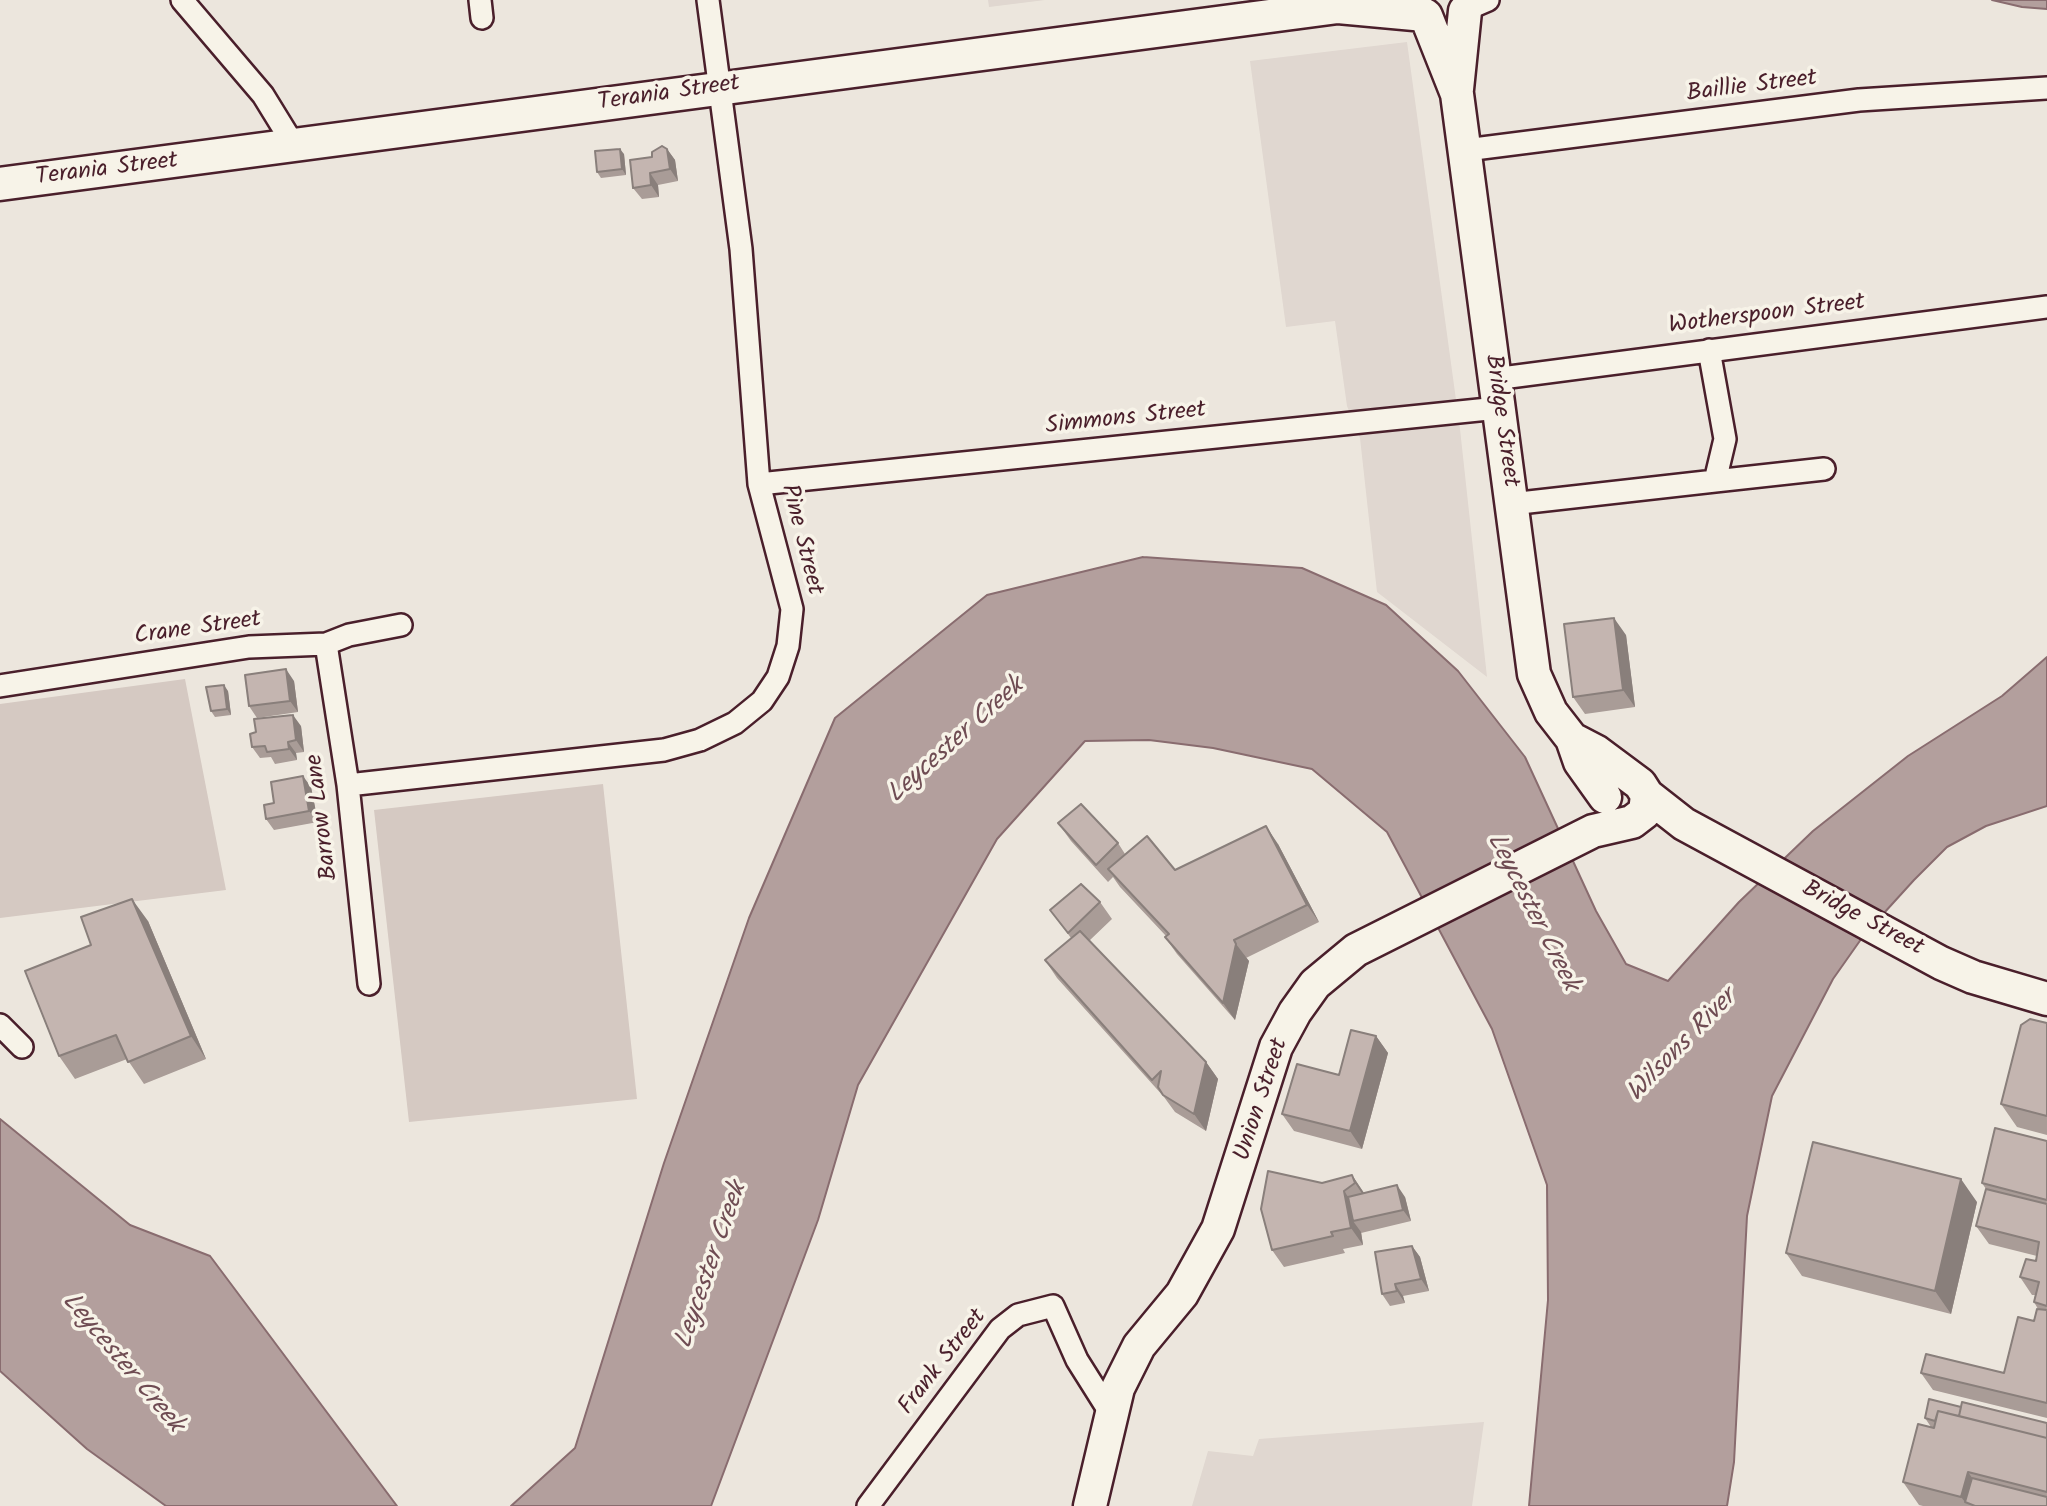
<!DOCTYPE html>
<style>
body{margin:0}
canvas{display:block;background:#ece6dd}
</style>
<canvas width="2047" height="1506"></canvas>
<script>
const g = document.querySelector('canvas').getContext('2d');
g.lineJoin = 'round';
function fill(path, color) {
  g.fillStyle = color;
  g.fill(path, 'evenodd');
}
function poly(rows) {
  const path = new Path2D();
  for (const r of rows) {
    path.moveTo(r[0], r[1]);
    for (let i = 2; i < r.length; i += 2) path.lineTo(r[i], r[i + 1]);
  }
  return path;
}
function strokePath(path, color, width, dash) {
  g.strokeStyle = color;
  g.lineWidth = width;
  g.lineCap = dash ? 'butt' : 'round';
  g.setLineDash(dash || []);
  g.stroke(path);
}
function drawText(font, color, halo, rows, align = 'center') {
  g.font = font + ' Kalam,sans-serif';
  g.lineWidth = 7;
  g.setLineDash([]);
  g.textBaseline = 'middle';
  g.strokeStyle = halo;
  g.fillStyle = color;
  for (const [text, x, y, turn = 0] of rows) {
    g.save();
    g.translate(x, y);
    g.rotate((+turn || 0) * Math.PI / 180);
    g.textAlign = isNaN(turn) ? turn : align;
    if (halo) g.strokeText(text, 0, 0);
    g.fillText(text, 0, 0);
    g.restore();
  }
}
fill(poly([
 [988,0,1045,0,989,7],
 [1407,42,1460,429,1487,677,1377,592,1360,438,1347,406,1335,321,1286,327,1250,61],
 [1484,1422,1472,1506,1192,1506,1208,1451,1253,1456,1259,1439]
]), '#e0d7d0');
fill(poly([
 [185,679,226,890,0,918,0,704],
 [603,784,637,1099,409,1122,374,810]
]), '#d5c9c2');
const water = poly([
 [1992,0,2047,0,2047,9,2022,7,1992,0],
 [1143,557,1302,568,1386,605,1458,671,1525,757,1596,911,1626,964,1668,981,1739,902,1813,831,1908,756,2002,696,2047,657,2047,806,1986,826,1947,847,1914,880,1864,935,1833,979,1772,1096,1747,1216,1734,1462,1727,1506,1529,1506,1548,1300,1547,1185,1492,1029,1387,832,1312,769,1213,748,1149,740,1085,741,997,839,858,1085,818,1220,711,1506,511,1506,575,1448,664,1163,749,918,835,718,987,595,1143,557],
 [0,1119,130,1225,210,1256,397,1506,166,1506,87,1449,0,1371,0,1119]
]);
fill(water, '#b39f9d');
strokePath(water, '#896c6f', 2);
const street = poly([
 [182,0,263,95,295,147],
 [480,0,482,18],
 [1467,9,1488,0],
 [1466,150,1859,100,2047,88],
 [1494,379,2047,307],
 [1715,481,1824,469],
 [759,484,1498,408],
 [1511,504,1715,481,1725,439,1709,350],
 [326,644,348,785,369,984],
 [0,686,249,647,326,644,349,635,401,625],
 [348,785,664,750,700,740,735,723,762,701,778,677,788,646,792,609,759,484,741,249,708,0],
 [0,1025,22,1047],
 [868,1506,1000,1329,1018,1315,1053,1306,1077,1360,1111,1414]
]);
const secondary = poly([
 [1338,7,1425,15],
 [1426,16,1457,94,1534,674,1551,712,1572,739,1580,762,1605,797],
 [1457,89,1465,11],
 [0,184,1338,7,1358,0],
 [1647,795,1684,824,1941,963,1973,977,2047,999],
 [1090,1506,1118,1388,1139,1346,1182,1294,1218,1229,1276,1047,1295,1012,1315,984,1356,950,1593,831,1632,822,1645,812,1647,795,1640,784,1597,752,1572,739]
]);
strokePath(street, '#4a1f2b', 26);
strokePath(secondary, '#4a1f2b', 37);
strokePath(street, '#f7f3e8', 21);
strokePath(secondary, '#f7f3e8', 32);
fill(poly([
 [667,149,675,160,678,181,658,185,659,197,642,199,633,188],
 [624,154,626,175,601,178,597,172],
 [1626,635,1635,707,1585,714,1573,697],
 [294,681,298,712,257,718,249,706],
 [228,691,231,715,215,717,211,711],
 [301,726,304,752,296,753,297,760,275,764,271,757,260,758,252,747],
 [311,787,318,822,274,830,266,819,274,803],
 [1058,823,1118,843,1125,854,1175,870,1278,844,1319,922,1246,958,1249,961,1235,1020,1177,954,1165,937,1166,936,1120,887,1113,877,1108,882,1071,841],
 [1100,902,1112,919,1089,941,1206,1062,1218,1079,1206,1131,1175,1112,1164,1097,1057,978,1045,960,1071,938,1050,910],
 [148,921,206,1059,144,1084,127,1059,75,1079,59,1056,91,945],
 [2047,1023,2047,1135,2017,1127,2001,1104],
 [1376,1036,1388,1053,1362,1149,1294,1131,1282,1114,1339,1075],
 [2047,1141,2047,1418,1933,1390,1921,1373,2004,1373,2034,1321,2038,1309,2034,1302,2035,1295,2032,1295,2020,1277,2036,1261,2037,1256,1989,1244,1976,1226,1986,1189,1982,1183],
 [1352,1175,1364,1193,1405,1197,1411,1221,1361,1233,1361,1232,1363,1245,1343,1249,1345,1253,1284,1267,1272,1250],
 [1977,1202,1951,1314,1802,1276,1786,1253],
 [1412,1246,1420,1257,1429,1291,1403,1296,1405,1303,1390,1306,1382,1294],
 [1961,1407,2047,1423,2047,1506,1923,1506,1919,1505,1903,1482,1931,1427,1925,1418]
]), '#a99c97');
fill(poly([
 [620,149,624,154,626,175,622,169],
 [667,149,675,160,678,181,670,169],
 [650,173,658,185,659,197,651,185],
 [1614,618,1626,635,1635,707,1623,690],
 [286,669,294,681,298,712,290,701],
 [224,685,228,691,231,715,227,709],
 [293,715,301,726,304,752,296,740],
 [288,742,296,753,297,760,289,749],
 [303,776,311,787,318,822,309,811],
 [1266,826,1278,844,1319,922,1307,905],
 [132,899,148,921,206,1059,191,1036],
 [1236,944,1249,961,1235,1020,1223,1003],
 [1376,1036,1388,1053,1362,1149,1350,1131],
 [1206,1062,1218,1079,1206,1131,1194,1114],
 [1352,1175,1364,1193,1367,1201,1355,1183],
 [1961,1179,1977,1202,1951,1314,1935,1291],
 [1397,1185,1405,1197,1411,1221,1403,1210],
 [1344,1191,1356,1208,1353,1221,1361,1232,1363,1245,1351,1228],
 [1412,1246,1420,1257,1429,1291,1421,1279],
 [1395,1284,1403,1296,1405,1303,1397,1291],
 [1968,1472,1984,1495,1965,1502,1961,1497]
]), '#897f7b');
const building = poly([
 [662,146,667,149,670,169,650,173,651,185,633,188,630,160,652,157,652,152,662,146],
 [620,149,622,169,597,172,595,151,620,149],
 [1614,618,1623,690,1573,697,1564,624,1614,618],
 [286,669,290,701,249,706,245,675,286,669],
 [224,685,227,709,211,711,206,687,224,685],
 [293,715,296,740,288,742,289,749,267,752,265,746,252,747,250,734,256,732,254,719,293,715],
 [303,776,309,811,266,819,264,805,274,803,271,782,303,776],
 [1081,804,1118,843,1096,865,1058,823,1081,804],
 [1266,826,1307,905,1234,940,1236,944,1223,1003,1165,937,1169,934,1108,869,1147,836,1175,870,1266,826],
 [1081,884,1100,902,1068,933,1050,910,1081,884],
 [132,899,191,1036,128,1062,116,1035,59,1056,25,971,91,945,81,917,132,899],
 [1080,931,1206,1062,1194,1114,1163,1095,1158,1087,1161,1071,1152,1080,1045,960,1080,931],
 [2030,1019,2047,1023,2047,1116,2001,1104,2021,1025,2030,1019],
 [1351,1030,1376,1036,1350,1131,1282,1114,1297,1064,1339,1075,1351,1030],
 [1995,1128,2047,1141,2047,1200,1982,1183,1995,1128],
 [1813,1142,1961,1179,1935,1291,1786,1253,1813,1142],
 [1268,1171,1322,1183,1352,1175,1355,1183,1344,1191,1351,1228,1331,1232,1333,1236,1272,1250,1261,1209,1268,1171],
 [1397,1185,1403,1210,1353,1221,1348,1197,1397,1185],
 [1986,1189,2047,1204,2047,1306,2034,1302,2039,1282,2020,1277,2026,1259,2036,1261,2039,1242,1976,1226,1986,1189],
 [1412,1246,1421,1279,1395,1284,1397,1291,1382,1294,1375,1252,1412,1246],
 [2037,1309,2047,1310,2047,1403,1921,1373,1926,1354,2004,1373,2018,1317,2034,1321,2037,1309],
 [1929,1399,1961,1407,1959,1416,1938,1411,1935,1421,1925,1418,1929,1399],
 [1962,1402,2047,1423,2047,1438,1959,1416,1962,1402],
 [1938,1411,2047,1438,2047,1492,1968,1472,1961,1497,1903,1482,1918,1424,1934,1428,1938,1411],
 [1972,1478,2047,1497,2047,1506,1975,1506,1965,1502,1972,1478]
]);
fill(building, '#c4b5b0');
strokePath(building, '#897f7b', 2);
drawText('24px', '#4a1f2b', '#f7f3e8', [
 ["Baillie Street",1752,88,-7],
 ["Terania Street",669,95,-8],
 ["Terania Street",107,171,-7],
 ["Wotherspoon Street",1767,316,-7],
 ["Simmons Street",1126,420,-6],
 ["Bridge Street",1500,421,82],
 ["Pine Street",800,540,76],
 ["Crane Street",198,630,-8],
 ["Barrow Lane",324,817,-97],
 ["Bridge Street",1862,920,28],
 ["Union Street",1263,1100,-72],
 ["Frank Street",944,1363,-52]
]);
drawText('italic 26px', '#6f4c53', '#f7f3e8', [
 ["Leycester Creek",957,742,-42],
 ["Leycester Creek",1531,913,63],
 ["Wilsons River",1683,1047,-46],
 ["Leycester Creek",713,1266,-71],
 ["Leycester Creek",121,1364,50]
]);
</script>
